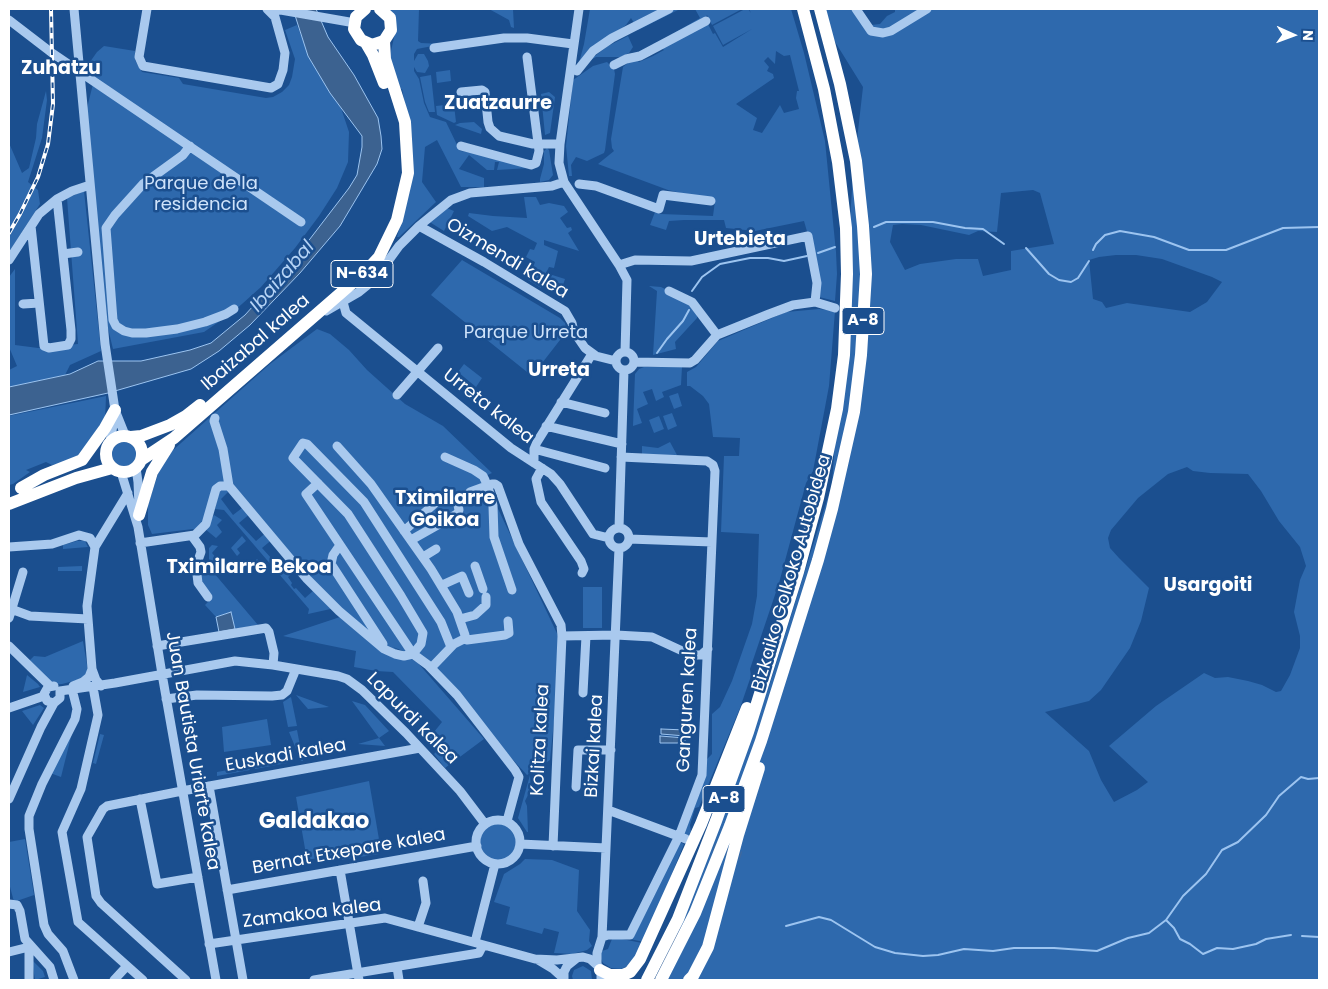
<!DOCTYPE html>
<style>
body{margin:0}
#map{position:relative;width:1328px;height:989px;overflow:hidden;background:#1b4f8f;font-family:Poppins,sans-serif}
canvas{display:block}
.frame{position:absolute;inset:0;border:10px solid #fff;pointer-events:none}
.north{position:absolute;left:1268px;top:10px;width:50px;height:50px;-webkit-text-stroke:4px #1b4f8f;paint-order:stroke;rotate:92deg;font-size:14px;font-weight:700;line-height:20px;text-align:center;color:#fff}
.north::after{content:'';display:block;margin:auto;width:18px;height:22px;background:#fff;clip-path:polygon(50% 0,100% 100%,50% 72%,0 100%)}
</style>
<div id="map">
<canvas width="1328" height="989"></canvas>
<div class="frame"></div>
<div class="north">N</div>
</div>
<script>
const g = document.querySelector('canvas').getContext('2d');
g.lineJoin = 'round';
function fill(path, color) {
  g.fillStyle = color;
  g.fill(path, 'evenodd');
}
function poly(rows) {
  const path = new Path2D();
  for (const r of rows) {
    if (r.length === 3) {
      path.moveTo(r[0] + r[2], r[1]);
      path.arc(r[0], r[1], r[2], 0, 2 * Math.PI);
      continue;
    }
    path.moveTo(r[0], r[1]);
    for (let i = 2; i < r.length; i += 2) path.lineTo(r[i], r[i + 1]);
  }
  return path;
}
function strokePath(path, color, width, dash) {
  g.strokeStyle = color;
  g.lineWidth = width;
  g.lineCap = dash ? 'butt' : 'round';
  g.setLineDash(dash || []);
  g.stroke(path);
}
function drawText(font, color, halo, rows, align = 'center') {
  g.font = font + ' Poppins,sans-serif';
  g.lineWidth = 5;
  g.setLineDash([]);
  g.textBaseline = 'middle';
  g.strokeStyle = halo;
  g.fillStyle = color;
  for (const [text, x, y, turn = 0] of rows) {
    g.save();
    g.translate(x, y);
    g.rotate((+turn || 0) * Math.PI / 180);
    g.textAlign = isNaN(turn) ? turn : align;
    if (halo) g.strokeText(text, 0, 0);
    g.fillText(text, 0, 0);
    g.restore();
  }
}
fill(poly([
 [389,9,419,9,418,41,421,43,443,44,417,49,414,54,414,71,419,79,424,103,430,117,446,122,460,151,481,153,529,168,497,170,499,162,495,162,494,170,487,170,469,155,459,169,484,178,484,187,461,187,437,140,425,147,422,182,436,202,399,237,397,237,410,190,412,139,402,89,400,90,389,60,395,33,393,13],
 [489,9,513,9,514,28,511,27,509,20],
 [590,9,680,9,638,30,631,18,626,25,579,63,584,44],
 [695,9,742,9,712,25,707,15,704,20,675,34,676,32,700,18],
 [745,9,748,9,751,13,749,9,791,9,804,53,825,141,836,252,837,274,835,301,819,297,808,235,804,221,755,231,726,228,724,220,684,220,669,221,666,230,650,225,655,212,661,214,713,216,715,201,668,190,598,164,614,151,612,148,611,139,623,67,630,61,637,60,639,62,653,56,664,50,661,47,707,22,713,34,715,33,723,47,752,29,723,45,713,26],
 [776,51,784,56,790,55,799,91,797,91,796,98,799,109,784,113,780,105,762,133,753,130,757,118,736,104,774,78,773,74,767,71,769,67,764,61,768,57,775,64],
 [820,9,860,9,871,25,880,24,887,16,895,12,895,9,1319,9,1319,980,661,980,770,683,832,484,853,175,863,87,832,37],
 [1033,190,1040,193,1054,244,1011,251,1011,270,983,276,978,259,956,259,920,264,905,270,890,242,893,225,902,224,921,225,969,235,978,231,997,232,1001,193],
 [1116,255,1136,255,1162,259,1212,277,1222,282,1207,302,1190,312,1127,303,1106,308,1102,302,1093,299,1089,260,1099,257],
 [1187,467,1193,471,1210,473,1248,474,1261,491,1279,521,1300,547,1306,566,1300,580,1294,612,1300,636,1300,648,1290,675,1281,691,1276,692,1262,685,1248,681,1228,677,1215,678,1204,673,1156,706,1109,746,1148,782,1137,790,1114,802,1101,780,1089,751,1045,712,1089,701,1101,690,1130,648,1141,621,1149,588,1119,558,1110,548,1108,538,1111,530,1138,498,1168,474],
 [297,25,312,63,341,108,349,132,348,162,337,188,319,216,295,248,261,287,233,312,204,332,113,349,106,320,86,112,93,84,85,69,97,52,104,46,135,51,135,60,142,72,179,78,183,84,266,98,273,97,282,92,289,85,292,77,295,59,285,30],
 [628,36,633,47,629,53,621,57,596,57,587,62,608,46],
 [418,54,424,54,428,61,429,66,425,73,417,72,414,67,414,61],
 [607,62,614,69,615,74,605,150,604,153,587,161,576,157,571,165,572,176,569,176,566,146,573,80,593,66],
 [450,70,451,81,437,83,436,72],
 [431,75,435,112,429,112,425,102,420,77],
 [46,91,47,100,42,138,28,182,38,190,40,204,9,252,9,143,22,173,29,168,36,138,37,124],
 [549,92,555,97,550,133,545,135,541,94],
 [445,105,444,108,447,109,450,105,454,105,456,122,454,123,437,115,436,106],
 [474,122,482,129,481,134,455,125,460,123],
 [547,148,549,150,553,175,549,180,540,182,540,179,544,164,544,151],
 [84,191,101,351,70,365,65,375,9,387,9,370,17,366,9,347,9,277,15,269,15,345,38,348,78,344,67,198],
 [524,197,536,197,540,205,549,203,564,206,568,212,560,218,567,228,571,227,572,230,568,233,579,251,544,240,544,245,558,251,554,268,549,267,546,273,565,279,563,285,553,281,545,282,541,288,528,280,535,262,526,257,530,249,534,250,537,243,507,227,492,231,468,216,469,213,493,216,527,218],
 [444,207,454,211,444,231,428,221],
 [462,260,560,318,565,323,567,331,532,376,431,295],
 [649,286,661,287,688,300,698,310,697,318,675,342,676,349,653,355,657,291],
 [819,309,835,311,829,386,813,471,806,483,779,583,750,669,751,676,740,708,699,807,695,808,690,825,691,832,686,839,679,836,703,763,712,754,712,714,720,707,732,681,752,624,757,596,759,534,721,532,724,456,739,456,740,438,713,437,709,404,703,396,690,386,687,386,687,372,696,367,718,341,786,312],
 [317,329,330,334,349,350,367,370,405,404,443,426,492,473,483,477,562,644,550,760,527,775,418,657,393,647,418,663,484,739,445,768,434,754,438,750,430,742,430,737,442,722,393,672,376,671,354,667,356,651,283,636,343,616,335,608,308,614,309,609,224,510,215,509,219,492,225,488,227,488,228,492,221,499,233,515,246,505,231,486,220,486,209,517,197,532,193,529,152,534,148,525,148,505,159,471,172,451,270,364],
 [252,512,268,531,256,541,239,523],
 [274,538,289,564,282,570,262,548],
 [295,571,313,591,305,598,296,588,294,589,291,585,292,583,288,577],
 [464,364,482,378,476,387,458,372],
 [644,367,682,367,681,385,662,392,664,397,656,401,652,389,643,392,648,404,637,409,642,423,633,426,635,374,639,369],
 [678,393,682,406,674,409,669,396],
 [106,396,105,421,85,452,71,461,52,465,46,462,26,470,30,472,13,484,9,485,9,416],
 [672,413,677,426,668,430,663,416],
 [659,416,664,429,654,433,649,420],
 [670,442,677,455,671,457,642,455,642,446,658,448],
 [124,454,12],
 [214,515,222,520,217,525,222,532,216,538,205,529],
 [242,536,246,541,237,549,240,553,237,556,231,548],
 [77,541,85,541,88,547,63,549,63,545],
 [212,545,218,546,212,553,218,560,213,565,209,561,209,548],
 [257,559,261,563,250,573,243,565,248,561,251,565],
 [198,565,208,566,258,625,235,629,231,612,216,617,205,605,213,597,199,581],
 [82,566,82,571,58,571,58,567],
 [583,587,602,587,602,628,583,628],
 [83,641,89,677,62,684,49,685,29,661,34,656,45,657],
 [27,675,38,684,40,687,23,692],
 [296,695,329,707,308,709],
 [291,697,297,726,288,727,283,702],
 [352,701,365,705,389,731,379,738,385,746,358,744,379,738],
 [40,705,44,708,33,725,22,711],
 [267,719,271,745,224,752,222,727],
 [297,730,303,761,301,761,289,732],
 [72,733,61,777,50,773],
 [100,734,104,735,96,764,93,763],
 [287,760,287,763,255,769,254,766],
 [250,766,250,770,217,776,217,772],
 [530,775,531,795,528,795,525,801,527,806,528,832,527,832,518,818],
 [369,781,380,845,367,849,378,847,379,854,360,857,359,850,357,851,358,857,341,860,340,854,307,860,296,797],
 [499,842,19],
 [25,839,34,895,14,902,9,883,9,842],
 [673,840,684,844,644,942,630,939],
 [525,859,552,860,579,870,577,911,590,930,589,941,592,946,587,950,572,954,554,953,559,932,544,928,542,934,506,924,510,907,494,902,504,874,520,864],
 [617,938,642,943,632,964,621,969,611,968,603,963,600,957,602,951,608,949,612,939],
 [32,960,43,971,45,977,35,980],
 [583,966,591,971,592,980,573,980,572,976,574,970]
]), '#2e69ad');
const water = poly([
 [293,9,316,9,328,37,354,75,378,118,381,136,382,149,377,164,340,226,300,273,250,325,219,351,191,369,108,393,9,415,9,387,70,374,98,361,141,361,190,350,211,343,245,315,290,265,349,188,357,175,362,147,362,136,330,93,308,56,293,9],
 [231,612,235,629,219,632,216,617,231,612],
 [661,729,685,730,685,736,661,734,661,729],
 [660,736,685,738,685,743,660,743,660,736]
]);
fill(water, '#3c6290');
strokePath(water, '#9cc4f0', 1);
strokePath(poly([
 [874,227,886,222,933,222,965,228,983,229,1004,244],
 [1026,248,1049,274,1059,280,1071,282,1078,278,1089,261],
 [1093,250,1096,244,1105,235,1120,231,1154,237,1189,250,1226,250,1283,228,1319,227],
 [818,253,835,247],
 [692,291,702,277,720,264,750,258,768,258,784,261,807,256],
 [657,353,667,339,683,321,689,310],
 [1166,920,1174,928,1180,939,1190,944,1203,954,1217,948,1233,949,1256,944,1266,939,1291,935],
 [786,926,819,917,831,920,875,947,895,953,923,956,938,955,964,949,993,951,1014,948,1054,948,1097,951,1128,938,1149,933,1166,920,1183,896,1206,874,1222,850,1238,842,1266,815,1279,796,1301,777,1308,779,1319,778],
 [1302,936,1319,937]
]), '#9cc4f0', 2);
strokePath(poly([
 [461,497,470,492],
 [701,843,741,856]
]), '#3d69a0', 9, [9, 4.5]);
strokePath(poly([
 [74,9,105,344,115,410,125,435],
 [147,9,139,57,143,66,271,88,278,84,283,70,285,53,275,17,267,9],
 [275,9,355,23],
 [579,9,560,144,559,163,564,182,619,265,627,280,625,352],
 [856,9,871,31,883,33,891,31,927,9],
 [9,20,52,53,301,222],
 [434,48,504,38,527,38,573,44],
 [614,65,626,59,640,56,706,21],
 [577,71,593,51,612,38,669,9],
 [461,92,482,90,485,92,488,122,490,128,499,136,533,144,560,144],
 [190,146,183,155,143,184,115,215,106,228,113,320,116,326,124,331,132,333,146,333,177,329,205,322,226,314,234,309],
 [461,146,531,165,536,163,539,151,527,57],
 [579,184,596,186,659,209,663,195,711,201],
 [31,226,44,346,49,348,68,345,71,339,71,330,57,199],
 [419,226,484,262,565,311,572,323,574,332,585,348,596,356,616,361],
 [63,254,78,252],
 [9,260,39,214,57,199,72,191,90,185],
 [619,265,635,260,691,261,808,236,817,283,815,302],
 [669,291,692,302,717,335],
 [343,302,346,313,511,448,551,474,560,484,593,534,609,538],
 [23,304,39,303],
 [326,311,359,292,375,279,399,246,419,226,451,200,470,193,552,186,564,182],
 [625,361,9],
 [634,362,690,363,695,360,717,335,769,314,793,305,815,302,835,308],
 [397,395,438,348],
 [561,402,605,413],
 [215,418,214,421,223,449,229,486],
 [546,426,622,444],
 [110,441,115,415],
 [337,446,371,484,431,569,457,612,465,635,464,639],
 [534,449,605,468],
 [445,457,474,470,483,476,485,480,491,496,493,506,494,537,512,590],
 [534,463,534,449,537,442,592,354],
 [136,468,138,482,139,507],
 [542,468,536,479,541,502,581,561,584,569,582,573],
 [121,472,138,527,162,674,216,980],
 [318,483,306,494,413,654],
 [229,486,307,579,339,611,384,649,395,654,404,656,413,654,421,644,423,633,401,596,348,514,293,458,303,443,307,444,364,502,441,622,451,647],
 [470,492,492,484,495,484,498,486,519,544,561,625,562,636,553,846],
 [619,538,10],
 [619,528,624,370],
 [404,531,442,497,451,496,457,500,459,510,457,514,411,540],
 [192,536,200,547,201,552,196,566,198,583,208,597],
 [629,539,712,542],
 [140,543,195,535,206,524,216,489,220,486,229,486],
 [340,545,333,555,331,564,383,644],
 [9,547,52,544,79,535,90,538,95,547],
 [423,557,436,549],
 [475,566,483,589],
 [442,585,462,576,469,593],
 [11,609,30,616,88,619],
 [9,618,23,572],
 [460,619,475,615,486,605,486,597],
 [562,636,616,635,652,637,691,655,701,655,708,649],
 [464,639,467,640,505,635,509,633,508,621],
 [9,646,50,686],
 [157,646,266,628,269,632,274,653,273,665],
 [413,654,428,665,457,695,515,770,519,777,507,821],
 [431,668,454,644,464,639],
 [73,686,83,682,89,677,92,669],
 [101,686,96,680,92,669,87,606,95,547,128,493],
 [93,687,98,715,81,789,62,832,78,922,143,980],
 [72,689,77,709,75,719,42,784,29,816,29,829,44,925,48,934,63,951,74,980],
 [60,691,115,683,235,661,273,665,338,676,347,679,362,690,406,733,460,791,485,824],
 [583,693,586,636],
 [166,699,197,695,272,696,282,695,287,691,296,669],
 [54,703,47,701,44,694,48,687,54,686],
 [9,708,44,696],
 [209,786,243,980],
 [576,787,578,750,611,750],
 [9,799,41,727,54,703,60,698,60,691],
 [140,799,157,884,198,877],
 [608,810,686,839],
 [498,842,22],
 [520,844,606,848],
 [340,870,359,980],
 [227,890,477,846],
 [9,904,17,905,20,911,25,939,50,967,54,980],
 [418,927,426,903,423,881],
 [602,937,608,935,630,935,679,836,702,775,715,471,713,465,707,461,621,457],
 [475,942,495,864],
 [29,944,29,980],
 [209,944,385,918,535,959,557,960,583,957,590,959,599,967,601,973,601,980],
 [9,952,29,947],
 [538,960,553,969,563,978],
 [597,964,597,953,602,937,606,848,619,548],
 [397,967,399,980],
 [114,980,127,966],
 [186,980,101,903,96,896,87,837,103,809,107,806,182,791,420,748],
 [314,980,479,953,483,945],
 [564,980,564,972,567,966,577,958]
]), '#a9c9ee', 9);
strokePath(poly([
 [365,9,356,17,354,29,361,40,372,45,384,41,391,30,390,18,380,9],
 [366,43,373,55,384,83],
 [124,454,18],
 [131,437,141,436,170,425,186,416,200,405],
 [141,460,174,438,365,272,379,257,397,220,408,173,405,122,385,59,384,41],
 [21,488,44,475,82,460,105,428,115,410],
 [9,504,76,478,112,468],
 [139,515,152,472,169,445],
 [600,970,610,975,623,975,630,972,640,959,701,824,747,708],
 [647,980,678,919,716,821,748,732,798,572,818,498,837,409,844,355,847,274,846,228,838,162,824,89,803,9],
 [661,980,695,913,730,826,761,741,818,560,832,509,854,412,861,355,866,274,863,226,856,161,840,84,820,9],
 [689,980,693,976,708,947,738,835,759,768]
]), '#fff', 12);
const rail = poly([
 [9,233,20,214,38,177,48,144,53,104,51,9]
]);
strokePath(rail, '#fff', 4);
strokePath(rail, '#1b4f8f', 2, [5.5]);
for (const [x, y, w] of [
 [362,274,62],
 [863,321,42],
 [724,799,42]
]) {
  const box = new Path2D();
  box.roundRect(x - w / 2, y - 13.5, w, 27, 4);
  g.fillStyle = '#1b4f8f';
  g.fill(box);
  strokePath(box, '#fff', 1);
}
drawText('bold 16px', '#fff', null, [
 ["N-634",362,274],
 ["A-8",863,321],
 ["A-8",724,799]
]);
drawText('18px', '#cfe3fa', '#1b4f8f', [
 ["Parque de la",201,184],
 ["residencia",201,205],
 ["Parque Urreta",526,333]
]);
drawText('18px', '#fff', '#1b4f8f', [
 ["Oizmendi kalea",507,259,31],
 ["Ibaizabal kalea",256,343,-41],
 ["Urreta kalea",488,407,38],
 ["Bizkaiko Golkoko Autobidea",792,573,-74],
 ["Ganguren kalea",688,700,-87],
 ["Lapurdi kalea",412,719,45],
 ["Kolitza kalea",541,740,-87],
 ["Bizkai kalea",595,746,-87],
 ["Juan Bautista Uriarte kalea",192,751,80],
 ["Euskadi kalea",286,756,-10],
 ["Bernat Etxepare kalea",349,852,-10],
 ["Zamakoa kalea",312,914,-7]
]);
drawText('bold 19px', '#fff', '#1b4f8f', [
 ["Zuhatzu",61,69],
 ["Zuatzaurre",498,104],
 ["Urtebieta",740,240],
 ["Urreta",559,371],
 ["Tximilarre",445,499],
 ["Goikoa",445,521],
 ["Tximilarre Bekoa",249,568],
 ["Usargoiti",1208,586]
]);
drawText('italic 19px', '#b5d3f5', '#1b4f8f', [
 ["Ibaizabal",283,277,-49]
]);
drawText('bold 22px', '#fff', '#1b4f8f', [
 ["Galdakao",314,822]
]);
</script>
